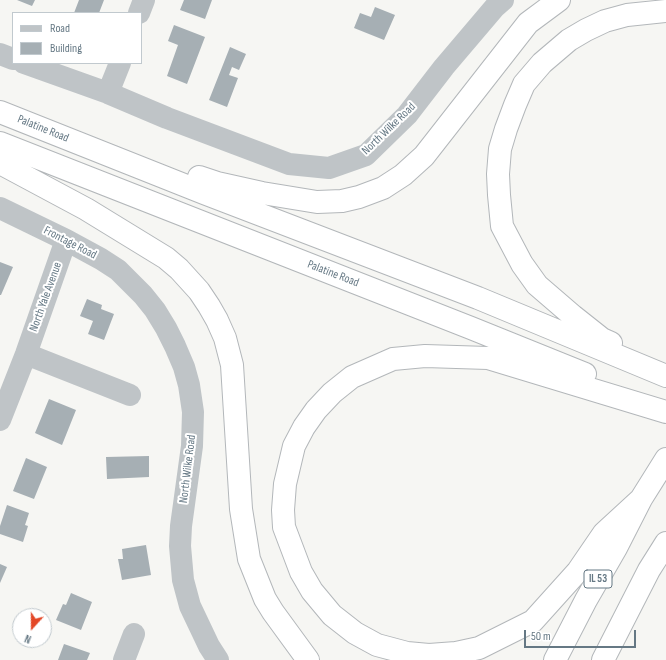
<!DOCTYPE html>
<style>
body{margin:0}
#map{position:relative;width:666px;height:660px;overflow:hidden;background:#f6f6f3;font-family:"Sofia Sans Condensed",sans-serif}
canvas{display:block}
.legend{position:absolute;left:12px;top:12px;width:130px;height:52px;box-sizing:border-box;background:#fff;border:1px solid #c1c9ce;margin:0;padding:5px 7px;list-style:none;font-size:12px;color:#657884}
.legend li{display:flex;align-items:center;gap:8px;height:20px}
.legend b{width:20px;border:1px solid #c1c9ce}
.north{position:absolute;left:12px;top:608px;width:40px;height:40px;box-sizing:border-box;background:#fff;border:1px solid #c1c9ce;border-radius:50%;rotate:201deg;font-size:11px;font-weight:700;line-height:16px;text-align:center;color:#657884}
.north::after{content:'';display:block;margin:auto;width:14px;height:18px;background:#e34726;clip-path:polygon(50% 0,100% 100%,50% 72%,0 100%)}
.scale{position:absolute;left:524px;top:630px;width:112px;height:18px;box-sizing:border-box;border:2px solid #657884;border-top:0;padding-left:5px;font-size:12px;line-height:14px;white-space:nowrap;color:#657884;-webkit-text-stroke:3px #fff;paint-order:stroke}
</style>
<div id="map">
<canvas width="666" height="660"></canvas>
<ul class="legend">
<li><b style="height:5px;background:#bfc4c7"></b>Road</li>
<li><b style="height:11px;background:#a6afb4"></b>Building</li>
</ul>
<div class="north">N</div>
<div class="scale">50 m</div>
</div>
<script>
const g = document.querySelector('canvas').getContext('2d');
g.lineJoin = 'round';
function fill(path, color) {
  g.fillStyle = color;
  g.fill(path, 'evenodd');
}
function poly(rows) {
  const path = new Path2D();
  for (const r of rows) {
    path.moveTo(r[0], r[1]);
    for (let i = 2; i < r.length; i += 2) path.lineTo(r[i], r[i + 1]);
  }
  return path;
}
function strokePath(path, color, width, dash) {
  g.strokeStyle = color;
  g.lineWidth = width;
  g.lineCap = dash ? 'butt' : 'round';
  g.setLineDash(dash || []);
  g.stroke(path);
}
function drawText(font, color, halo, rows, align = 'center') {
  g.font = font + ' "Sofia Sans Condensed",sans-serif';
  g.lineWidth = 4;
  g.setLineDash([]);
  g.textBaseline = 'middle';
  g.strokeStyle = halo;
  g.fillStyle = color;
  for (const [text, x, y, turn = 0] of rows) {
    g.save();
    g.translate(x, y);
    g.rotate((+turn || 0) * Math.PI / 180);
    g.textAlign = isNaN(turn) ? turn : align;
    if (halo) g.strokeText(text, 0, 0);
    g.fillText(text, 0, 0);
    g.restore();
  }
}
fill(poly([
 [17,0,35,0,32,6],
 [79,0,104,0,99,13,74,13],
 [184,0,212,0,205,19,180,10],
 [375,7,395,15,384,40,354,28,360,13,371,17],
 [174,25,205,37,187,84,167,76,178,45,168,41],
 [230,47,246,54,239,70,232,67,229,75,238,78,227,107,209,100],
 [0,262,13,267,1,295,0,295],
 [87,299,102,305,101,309,114,314,104,340,88,334,93,321,80,316],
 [49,399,76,410,62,445,35,433],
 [149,456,149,477,107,479,106,457],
 [26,458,47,467,34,499,13,491],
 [7,505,29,513,25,525,28,526,23,542,0,534,0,526],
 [146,545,151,575,122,580,118,559,123,559,122,549],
 [0,564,7,567,0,583],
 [71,593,92,602,81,630,56,620,63,604,66,605],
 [64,644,90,653,87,660,58,660]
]), '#a6afb4');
const highway = poly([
 [0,112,204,193,478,298,666,376],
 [0,143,471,328,585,374],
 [0,163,86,209,166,258,179,269,199,291,209,306,217,320,225,338,232,365,241,509,249,559,265,599,273,612,308,660],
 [199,177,217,183,262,193,317,202,342,201,359,197,383,188,403,175,424,156,528,23,559,0],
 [611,343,602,339,573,316,537,285,522,264,502,226,499,195,498,174,500,149,506,129,515,105,524,84,542,63,569,40,586,30,605,21,627,15,666,11],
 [641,499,604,533,578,571,533,621,479,648,456,653,429,655,407,653,377,645,355,633,332,615,312,591,301,572,284,527,283,510,285,484,294,446,304,427,316,410,332,393,352,377,393,359,425,356,488,358,666,412],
 [555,660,586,600,616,548,641,499,666,459],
 [603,660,649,570,666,543]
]);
strokePath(highway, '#b3b7ba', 24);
strokePath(poly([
 [139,13,144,0],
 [0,54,13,59],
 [24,63,108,93,167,118,289,164,329,168,366,155,407,115,444,67,495,7,503,0],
 [108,93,120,63],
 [0,208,66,240,101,259,118,270,143,295,155,310,166,328,175,346,184,367,189,385,193,412,192,446,181,526,180,546,183,580,190,606,209,646,218,660],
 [26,354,130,395],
 [0,420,26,354,66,240],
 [124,660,134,634]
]), '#bfc4c7', 22);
strokePath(highway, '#fff', 22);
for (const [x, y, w] of [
 [598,579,28]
]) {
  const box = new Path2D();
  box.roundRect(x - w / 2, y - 9, w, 18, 3);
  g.fillStyle = '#fff';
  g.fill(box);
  strokePath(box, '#657884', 1);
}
drawText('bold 11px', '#657884', null, [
 ["IL 53",598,579]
]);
drawText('12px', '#657884', '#fff', [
 ["Palatine Road",43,129,22],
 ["North Wilke Road",389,129,-44],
 ["Frontage Road",70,243,27],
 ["Palatine Road",333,274,21],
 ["North Yale Avenue",46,297,-70],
 ["North Wilke Road",188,469,-83]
]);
</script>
